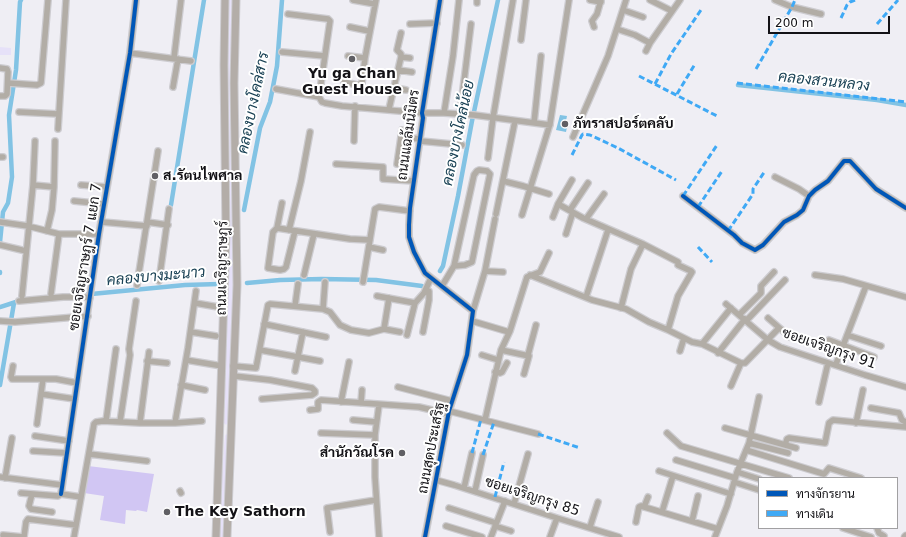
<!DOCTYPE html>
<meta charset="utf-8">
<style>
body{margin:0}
#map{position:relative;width:906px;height:537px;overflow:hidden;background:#efeef4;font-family:"DejaVu Sans",Sarabun,sans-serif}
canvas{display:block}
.legend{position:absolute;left:758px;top:477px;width:140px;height:52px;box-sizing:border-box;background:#fff;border:1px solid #a1a0a2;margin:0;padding:5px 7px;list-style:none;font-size:12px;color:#131216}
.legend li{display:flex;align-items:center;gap:8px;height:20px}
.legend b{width:20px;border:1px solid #a1a0a2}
.scale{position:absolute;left:768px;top:16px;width:122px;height:18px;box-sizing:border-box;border:2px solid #131216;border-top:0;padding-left:5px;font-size:12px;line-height:14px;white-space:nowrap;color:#131216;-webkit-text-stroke:3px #fff;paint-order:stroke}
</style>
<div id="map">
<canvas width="906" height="537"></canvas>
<ul class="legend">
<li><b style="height:5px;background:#0057b8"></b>ทางจักรยาน</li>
<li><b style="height:5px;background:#3fa9f5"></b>ทางเดิน</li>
</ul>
<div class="scale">200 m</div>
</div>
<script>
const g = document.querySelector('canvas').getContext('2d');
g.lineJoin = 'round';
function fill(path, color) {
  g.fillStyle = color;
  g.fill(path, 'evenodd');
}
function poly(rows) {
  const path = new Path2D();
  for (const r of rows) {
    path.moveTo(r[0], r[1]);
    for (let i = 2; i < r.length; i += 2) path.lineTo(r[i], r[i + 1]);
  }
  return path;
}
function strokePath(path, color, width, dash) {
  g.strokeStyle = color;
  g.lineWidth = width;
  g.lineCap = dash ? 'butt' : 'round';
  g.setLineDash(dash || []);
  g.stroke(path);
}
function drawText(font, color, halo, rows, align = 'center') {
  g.font = font + ' "DejaVu Sans",Sarabun,sans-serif';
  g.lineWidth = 4;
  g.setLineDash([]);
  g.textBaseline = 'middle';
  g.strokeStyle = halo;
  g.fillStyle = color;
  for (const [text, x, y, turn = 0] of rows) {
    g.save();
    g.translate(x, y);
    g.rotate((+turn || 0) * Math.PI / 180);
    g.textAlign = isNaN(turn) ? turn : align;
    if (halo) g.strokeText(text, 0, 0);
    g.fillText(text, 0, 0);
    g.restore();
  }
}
fill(poly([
 [227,0,232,0,231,74,234,215,234,295,230,386,228,423,226,425,224,423,228,277,228,228,226,113],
 [0,47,11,48,11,55,0,55],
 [226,434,229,435,224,537,219,537,221,485,225,436]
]), '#e6e1f8');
fill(poly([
 [88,466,154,474,147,512,137,510,136,511,126,510,125,524,100,520,104,496,84,493]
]), '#d1c6f3');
fill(poly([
 [560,115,567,116,566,121,568,122,566,132,556,130]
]), '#82c3e4');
strokePath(poly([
 [738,85,877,100,906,105],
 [171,205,204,0],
 [244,210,260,128,270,102,277,66,282,0],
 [0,242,3,212,8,203,12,177,9,115,16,70,20,2,21,0],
 [440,271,443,266,458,196,472,121,498,0],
 [0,272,0,273],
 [247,283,280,280,322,279,376,280,422,286],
 [81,295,185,285,219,284],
 [0,307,22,300],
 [0,385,14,303]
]), '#82c3e4', 4.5);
const minor = poly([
 [353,0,375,4],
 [590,0,601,2],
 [650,0,672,11],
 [775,0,792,7,821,14],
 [477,3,477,0],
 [623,10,643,17],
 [288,14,328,19,330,21,319,97],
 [410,24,437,23],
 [350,27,369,31],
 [594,27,592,21,597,14,601,0],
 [617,29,635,35,650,43],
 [521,40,526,0],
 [646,51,650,43,680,0],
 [282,52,325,56],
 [130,53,191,61],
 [348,56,365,58,376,0],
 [401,57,410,58],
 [174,58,181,0],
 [0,68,7,69,8,72,7,94,5,96,0,96],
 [398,70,412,72],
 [344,82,357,85,362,83,365,58],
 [8,83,37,85,41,83,48,0],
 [173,87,178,59],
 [395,88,406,90],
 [276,89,319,97,322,102,325,103,342,106,422,113,444,113,474,115,550,125],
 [389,109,401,57,401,54,397,50,401,33],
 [19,112,58,114],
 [444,113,453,56,459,0],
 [460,114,471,24],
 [534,123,541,56],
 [58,129,66,0],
 [401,137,420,139],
 [573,137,608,56,626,0],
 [354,141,355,106],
 [420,141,462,145],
 [0,157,3,157],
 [488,158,493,118,513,0],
 [336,164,383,167,383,179,414,181],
 [397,164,402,130],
 [775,177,799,189,809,196],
 [572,180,558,204,583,218,643,244,678,262],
 [503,181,523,186,549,194],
 [33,185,54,187],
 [81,185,107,187],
 [683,196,734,235,742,243,755,250,763,245,784,222,797,215,803,210,809,196,815,190,828,181,844,161,850,161,876,189,906,208],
 [74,201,104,204],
 [570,210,588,183],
 [496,214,515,121],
 [522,215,550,124,569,0],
 [553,217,558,204],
 [586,219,604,194],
 [0,222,28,226,59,234,99,234],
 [102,222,147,226],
 [147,222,168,225],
 [277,228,282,203],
 [289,230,301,181,310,132],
 [47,231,52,210,54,187,55,141],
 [295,231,286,267,284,269,280,270,268,268,273,232,277,228,350,239,370,240],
 [566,234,573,212],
 [0,245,26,251],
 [369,247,383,250],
 [485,271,503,272],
 [304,275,314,234],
 [530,275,592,300,626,309,649,322,668,330,692,342,702,344,741,363,731,386],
 [815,275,843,279,906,297],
 [159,281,169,209],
 [363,282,375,209,379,207,410,211],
 [137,285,158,151],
 [442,286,454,266,474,175,477,171,479,170,487,171,490,174,472,262,465,265,454,266],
 [51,294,59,234],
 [22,296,33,185,35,141],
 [377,296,415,303,407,335],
 [586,297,608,230],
 [19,301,63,297,84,297,90,298],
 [195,303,224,308],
 [415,303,424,293,431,278],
 [726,304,768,340,780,347,865,375,906,387],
 [295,306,298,284],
 [621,308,631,269,643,244],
 [323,309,325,282],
 [473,311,485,271,495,219],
 [739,315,761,293,761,286,774,272],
 [768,318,790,337],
 [0,321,15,322,88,316],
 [472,321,509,332],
 [746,321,785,280],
 [264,324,326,337],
 [384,329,389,298],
 [668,330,678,296,692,272,691,271,678,265],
 [191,332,216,336],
 [423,332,429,300,429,291,426,290],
 [847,335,881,346],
 [829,340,874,357],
 [702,344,731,308],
 [260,350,320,361],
 [501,350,529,356,524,374],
 [680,351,684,338],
 [718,353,745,319],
 [482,355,498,360],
 [528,355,536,325],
 [186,360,222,366],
 [147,361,167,363],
 [741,363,745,363,779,328],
 [836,364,866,286],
 [13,366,11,377,12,379,56,379,77,383],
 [233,366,256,368,268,305,270,304,323,309,330,312,340,325,351,330,369,333,384,329,400,332],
 [295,371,303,332],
 [495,372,500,373,502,372,507,363],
 [234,376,270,380,312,388,315,391,315,393,312,395,262,399],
 [181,385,205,390],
 [398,387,452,401],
 [41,394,75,399],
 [341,402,349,362],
 [819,402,828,363],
 [361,403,362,390],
 [379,405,375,435,375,477,379,537],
 [871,408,899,413,902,420,906,422],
 [310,410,318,409,318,402,321,400,419,407,449,414],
 [449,411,538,434],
 [353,420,376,422],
 [485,420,501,350,510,331,527,277,540,272,549,253],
 [106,421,116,349],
 [120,422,130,355,129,349,136,301],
 [140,423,149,352],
 [175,423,188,348,196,291],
 [856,423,863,390],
 [37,424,43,379],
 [725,428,796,448],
 [321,433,375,435],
 [667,433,681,446,789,478],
 [35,436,69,441],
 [749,443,788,453],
 [785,445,787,439,789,438,825,443,829,423,833,420,906,427],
 [746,450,824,474,829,468,861,478],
 [33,451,66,453],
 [89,454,147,461],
 [676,460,735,478],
 [659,471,731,494],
 [737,472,759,479],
 [0,477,62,485],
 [5,478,12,438],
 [436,480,454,485,557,518,619,537],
 [734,482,759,490],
 [464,488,472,453],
 [180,491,181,493],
 [475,491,483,455],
 [21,493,58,496,61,494,81,497],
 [32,494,29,506,31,509,52,512],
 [61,494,99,234,130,53,136,0],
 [514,504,528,454],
 [644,507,648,497],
 [449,508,496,523],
 [662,512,673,476],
 [692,521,698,496],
 [636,522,639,507,641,506,718,529],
 [446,526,482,537],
 [495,526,511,531],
 [590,527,598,502],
 [843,528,871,537],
 [877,528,879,533,884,536],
 [330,532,327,508,376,500],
 [3,535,23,537],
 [24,537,26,522,28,519,76,525],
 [74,537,94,424,96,422,103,421,140,423,175,423,202,421],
 [425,537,449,411,467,355,473,311,425,273,414,252,409,237,409,225,410,208,423,118,422,113,440,0],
 [491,537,505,501],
 [550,537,557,518],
 [715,537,727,506,737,472,749,443,759,397]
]);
const major = poly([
 [216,537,226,235,224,65,225,0],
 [227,537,237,285,234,83,236,0],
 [905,537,906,536]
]);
strokePath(minor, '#cdccd0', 8);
strokePath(major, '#cdccd0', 9);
strokePath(minor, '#b2ada6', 5.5);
strokePath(major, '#b3ada8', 7);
strokePath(poly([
 [841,18,847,5,850,2,855,0],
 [877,24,898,0],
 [756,69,792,7,795,0],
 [639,76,717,116],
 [737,83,906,102],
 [655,84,671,54,701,10],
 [677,94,695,64],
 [572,155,582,135,583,134,590,135,618,148,676,180],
 [683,196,717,145],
 [698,207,722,171],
 [728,231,753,194,753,189,765,171],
 [698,247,712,262],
 [538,434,580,448],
 [472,453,481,419],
 [483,455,494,422],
 [495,497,504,462]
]), '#3fa9f5', 3, [6, 3]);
strokePath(poly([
 [683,196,734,235,742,243,755,250,763,245,784,222,797,215,803,210,809,196,815,190,828,181,844,161,850,161,876,189,906,208],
 [61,494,99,234,130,53,136,0],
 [425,537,449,411,467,355,473,311,425,273,414,252,409,237,409,225,410,208,423,118,422,113,440,0]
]), '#0057b8', 4);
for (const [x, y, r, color] of [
 [352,59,4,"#605f64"],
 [565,124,4,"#605f64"],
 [155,176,4,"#605f64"],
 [402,453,4,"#605f64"],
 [167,512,4,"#605f64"]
]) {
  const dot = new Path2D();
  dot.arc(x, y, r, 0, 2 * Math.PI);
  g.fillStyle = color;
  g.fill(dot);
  strokePath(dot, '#fff', 1.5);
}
drawText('bold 14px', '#131216', '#fff', [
 ["Yu ga Chan",352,74,"center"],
 ["Guest House",352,90,"center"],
 ["ภัทราสปอร์ตคลับ",573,124],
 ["ส.รัตนไพศาล",163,176],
 ["สำนักวัณโรค",394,453,"right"],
 ["The Key Sathorn",175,512]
], 'left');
drawText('14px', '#131216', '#fff', [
 ["ถนนแฉล้มนิมิตร",409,135,-82],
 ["ซอยเจริญราษฎร์ 7 แยก 7",86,257,-81],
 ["ถนนเจริญราษฎร์",223,268,-89],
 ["ซอยเจริญกรุง 91",829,349,19],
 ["ถนนสุดประเสริฐ",432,448,-79],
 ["ซอยเจริญกรุง 85",532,497,18]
]);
drawText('italic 15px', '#194154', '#fff', [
 ["คลองสวนหลวง",824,82,6],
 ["คลองบางโคล่สาร",254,103,-78],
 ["คลองบางโคล่น้อย",459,133,-78],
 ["คลองบางมะนาว",156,277,-5]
]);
</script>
